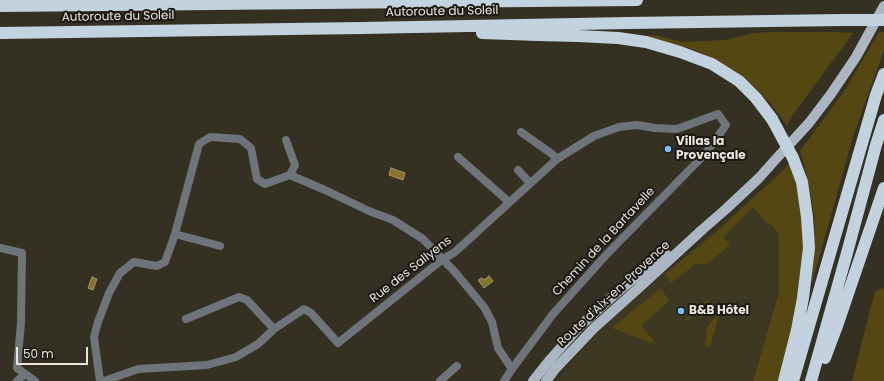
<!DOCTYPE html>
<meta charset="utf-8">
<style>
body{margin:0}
#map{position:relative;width:884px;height:381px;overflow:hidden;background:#353122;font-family:Poppins,sans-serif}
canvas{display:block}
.scale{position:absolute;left:16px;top:347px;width:72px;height:18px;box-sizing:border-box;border:2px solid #e8e6dd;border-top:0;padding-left:5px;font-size:12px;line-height:14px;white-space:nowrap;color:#e8e6dd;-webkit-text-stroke:3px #1b1912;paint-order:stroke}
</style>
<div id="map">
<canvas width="884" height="381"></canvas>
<div class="scale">50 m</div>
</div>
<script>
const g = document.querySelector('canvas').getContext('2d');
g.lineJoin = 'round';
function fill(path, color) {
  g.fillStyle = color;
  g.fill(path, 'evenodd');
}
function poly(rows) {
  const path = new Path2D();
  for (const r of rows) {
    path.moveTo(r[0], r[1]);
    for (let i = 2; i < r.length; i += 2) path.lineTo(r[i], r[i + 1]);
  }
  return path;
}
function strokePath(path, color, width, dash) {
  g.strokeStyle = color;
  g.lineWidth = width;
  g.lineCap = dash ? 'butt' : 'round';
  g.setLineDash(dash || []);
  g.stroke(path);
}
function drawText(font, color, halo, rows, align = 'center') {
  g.font = font + ' Poppins,sans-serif';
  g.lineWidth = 4;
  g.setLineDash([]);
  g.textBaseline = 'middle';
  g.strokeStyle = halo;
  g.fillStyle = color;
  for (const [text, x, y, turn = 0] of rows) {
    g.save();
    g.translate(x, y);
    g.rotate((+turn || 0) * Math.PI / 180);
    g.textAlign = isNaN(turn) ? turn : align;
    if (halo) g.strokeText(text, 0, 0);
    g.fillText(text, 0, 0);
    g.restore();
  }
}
fill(poly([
 [760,191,765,196,795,234,753,381,556,381,581,351,606,323,698,245]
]), '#3d3822');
fill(poly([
 [771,32,833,32,853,33,792,116,787,126,772,105,756,89,737,73,720,62,700,52,689,48,647,38,647,35,659,36,682,42,725,40,755,33],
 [879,32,884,32,884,50,853,137,812,283,811,283,815,221,810,192,804,164,800,151,843,93],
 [791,162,798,183,805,242,796,311,779,381,753,381,779,292,779,234,770,223,768,224,753,207,723,237,730,245,707,264,696,264,671,283,665,274,714,234,780,173],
 [661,288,669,301,667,302,667,303,641,325,654,341,652,343,612,328],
 [884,288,884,381,852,381,875,291],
 [707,300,709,302,686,321,685,319],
 [719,315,710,347,707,347,705,345,707,327,714,318]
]), '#544712');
const water = poly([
 [391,168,405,173,403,180,389,175,391,168],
 [489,276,493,281,484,288,478,280,482,278,484,280,489,276],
 [92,277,97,279,93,290,88,288,92,277]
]);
fill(water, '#86732b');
strokePath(water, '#a39660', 1);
strokePath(poly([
 [521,132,552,154,557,159],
 [458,157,509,202],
 [518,170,530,183],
 [290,175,325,190,369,211,393,220,423,239,455,272,484,307,492,322,498,348,512,369],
 [175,234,220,246],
 [0,248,22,253,21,323,17,368,35,381],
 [186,319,239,297,247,300,274,329],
 [17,381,25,374],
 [100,381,94,337,98,322,109,293,120,273,134,262,157,266,165,262,175,234,199,144,210,137,240,139,251,148,257,179,265,184,290,175,295,165,286,140],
 [104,381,138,369,207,365,236,357,258,344,274,329,304,309,311,313,338,343,443,259,455,252,557,159,594,136,619,127,637,125,655,128,677,129,718,114,726,125,706,153,606,255,553,314,512,369,504,381],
 [440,381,457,366]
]), '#6e747a', 8);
strokePath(poly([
 [533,381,548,362,580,326,613,296,642,272,667,255],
 [546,381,556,368,594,328,642,285,703,229,726,209,759,178,775,160,809,123,831,94,856,57,884,6]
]), '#aab7c2', 10);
strokePath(poly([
 [0,6,637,0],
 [0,33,362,28,628,23,842,20],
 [482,33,538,35,578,36,618,38,646,42,680,52,712,64,739,81,756,98,772,119],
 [825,358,837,326,884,188],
 [784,381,797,330,803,298,809,248,807,217,802,182,793,158],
 [793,381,876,95,884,74],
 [811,381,847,253,876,145,884,120]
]), '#c2d2df', 12);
strokePath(poly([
 [842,20,884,20],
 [772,119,793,158]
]), '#c2d2df', 12);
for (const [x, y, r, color] of [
 [668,149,4,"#78bff7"],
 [681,311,4,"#78bff7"]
]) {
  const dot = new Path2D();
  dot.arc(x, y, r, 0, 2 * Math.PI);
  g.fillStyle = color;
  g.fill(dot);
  strokePath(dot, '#1b1912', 1.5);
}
drawText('12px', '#e8e6dd', '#1b1912', [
 ["Autoroute du Soleil",442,12,-1],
 ["Autoroute du Soleil",118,17,-1],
 ["Chemin de la Bartavelle",604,242,-47],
 ["Rue des Sallyens",411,270,-38],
 ["Route d'Aix-en-Provence",614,294,-43]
]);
drawText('bold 12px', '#e8e6dd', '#1b1912', [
 ["Villas la",676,142],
 ["Provençale",676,156],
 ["B&B Hôtel",689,311]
], 'left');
</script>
